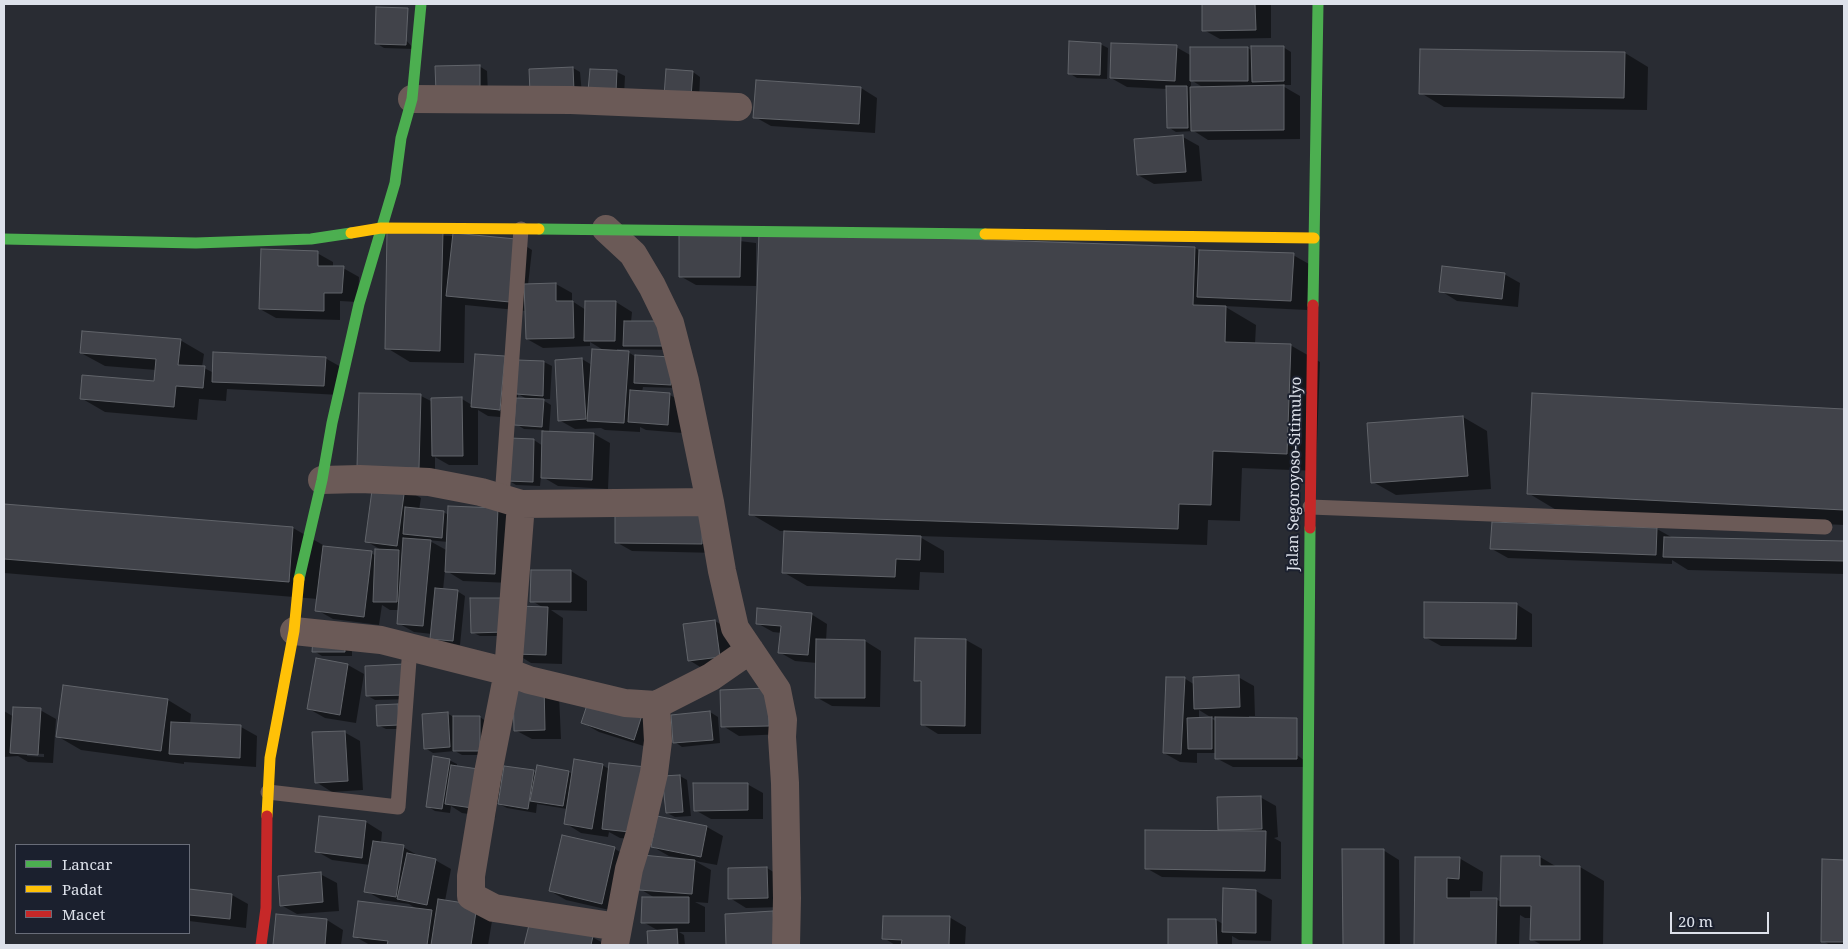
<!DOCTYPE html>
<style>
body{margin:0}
#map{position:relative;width:1848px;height:949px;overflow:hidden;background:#292c33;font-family:"Noto Serif",serif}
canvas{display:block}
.frame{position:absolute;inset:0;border:5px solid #dde1ea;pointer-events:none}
.legend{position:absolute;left:15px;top:844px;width:175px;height:90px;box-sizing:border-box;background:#1b202e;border:1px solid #696d79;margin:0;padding:6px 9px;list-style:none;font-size:15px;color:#dde1ea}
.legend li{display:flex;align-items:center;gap:10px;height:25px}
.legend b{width:25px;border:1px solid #696d79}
.scale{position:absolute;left:1670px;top:912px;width:99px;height:22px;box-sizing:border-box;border:2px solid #dde1ea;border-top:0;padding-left:6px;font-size:15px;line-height:18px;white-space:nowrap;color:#dde1ea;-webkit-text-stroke:4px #1b202e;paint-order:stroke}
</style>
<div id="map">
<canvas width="1848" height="949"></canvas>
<div class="frame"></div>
<ul class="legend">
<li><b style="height:6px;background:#4caf50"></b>Lancar</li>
<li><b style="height:6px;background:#ffc107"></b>Padat</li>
<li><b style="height:6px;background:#c62828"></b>Macet</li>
</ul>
<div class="scale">20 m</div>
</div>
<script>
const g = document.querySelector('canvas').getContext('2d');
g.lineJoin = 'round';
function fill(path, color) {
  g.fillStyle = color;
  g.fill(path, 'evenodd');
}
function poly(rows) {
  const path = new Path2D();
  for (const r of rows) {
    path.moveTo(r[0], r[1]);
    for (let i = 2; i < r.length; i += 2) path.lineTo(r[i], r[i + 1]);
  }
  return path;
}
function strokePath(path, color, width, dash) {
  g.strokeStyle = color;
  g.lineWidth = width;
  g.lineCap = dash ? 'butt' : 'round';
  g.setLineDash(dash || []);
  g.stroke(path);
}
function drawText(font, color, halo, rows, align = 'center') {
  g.font = font + ' "Noto Serif",serif';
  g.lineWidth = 4;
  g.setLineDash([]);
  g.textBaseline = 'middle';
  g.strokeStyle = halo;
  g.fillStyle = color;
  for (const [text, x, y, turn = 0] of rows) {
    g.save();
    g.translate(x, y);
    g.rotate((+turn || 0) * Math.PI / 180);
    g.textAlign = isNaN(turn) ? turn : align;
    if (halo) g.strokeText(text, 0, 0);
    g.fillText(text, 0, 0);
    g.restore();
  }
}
fill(poly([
 [1203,4,1271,4,1271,38,1220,39,1204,30],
 [377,8,414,49,384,48,376,43],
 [1100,44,1108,48,1107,79,1077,78,1069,73],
 [1176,47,1192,56,1248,48,1253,51,1283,47,1291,52,1291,85,1281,85,1300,96,1300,139,1208,140,1194,131,1176,132,1168,127,1167,89,1127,87,1111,78],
 [1191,80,1204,88,1191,88],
 [1625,53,1648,67,1647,110,1444,107,1421,93],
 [479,66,487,71,488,94,437,68],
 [573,68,580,72,582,94,539,96],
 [617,72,625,76,624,96,597,95],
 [693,72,700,77,699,101,673,99],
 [757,82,861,88,877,98,875,133,771,126,755,117],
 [1183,137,1199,146,1202,181,1154,184,1138,175],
 [388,232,516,240,532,250,528,285,556,284,572,293,572,301,586,310,616,302,632,312,631,322,673,350,617,349,617,352,628,352,636,357,672,358,679,388,643,387,642,392,670,395,686,404,683,433,646,430,640,427,640,432,605,430,601,428,575,429,559,420,556,361,582,359,592,365,605,351,590,342,590,346,543,348,527,339,526,311,465,305,464,363,410,362,387,348],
 [681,234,756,243,756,286,696,285,680,276],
 [1195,248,1200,251,1293,255,1309,264,1307,310,1224,306,1256,325,1255,344,1290,345,1320,362,1316,471,1242,468,1240,521,1208,520,1207,545,918,536,944,551,944,573,920,572,919,590,807,586,783,572,785,531,780,531,751,514],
 [317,253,333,262,333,267,343,268,359,277,358,302,340,301,340,320,276,318,260,309],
 [1504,274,1520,283,1518,307,1457,301,1441,291],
 [180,340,204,354,202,367,214,373,325,358,341,367,340,395,227,389,226,401,199,399,197,420,105,412,81,398,155,383,156,370,105,366,81,353],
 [518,361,544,362,552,366,550,399,541,399,551,405,549,432,594,434,610,443,608,489,558,486,541,476,540,486,516,485,508,480,534,440,543,446,544,430,524,429,516,424,516,417,496,405,494,408,512,418,488,416,478,410,478,465,449,465,435,457,435,476,374,475,421,396,433,402,462,399,472,405],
 [518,394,527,399,518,399],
 [1534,395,1844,410,1844,525,1558,511,1528,493],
 [1463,417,1487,431,1491,489,1396,495,1373,482],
 [405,489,421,498,419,510,443,512,449,515,498,509,514,519,511,583,463,581,445,570,443,590,457,591,465,596,460,645,439,643,432,638,432,634,414,632,398,623,399,610,390,610,382,605,379,625,333,619,317,610,318,599,4,573,4,505,293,528,323,545,323,547,371,553,376,556,383,551,366,541],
 [428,540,448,542,448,551],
 [702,507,718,553,632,551,616,542],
 [1657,529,1673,538,1844,542,1844,574,1688,570,1672,560,1672,564,1508,558,1492,549],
 [571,571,587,581,587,611,551,610,563,618,562,664,531,663,515,653,544,608,532,601],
 [472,599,513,636,480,636,472,632],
 [1516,604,1532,614,1532,647,1441,646,1425,637],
 [811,614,827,624,826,641,865,641,881,651,880,707,832,706,816,697,817,663,795,661,779,652,782,633,773,632,757,623],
 [715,621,731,630,736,666,705,670,689,660],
 [966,640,982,649,981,734,938,734,922,724,923,684,916,680],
 [352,644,352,656,322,656,314,651],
 [317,660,348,665,364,674,356,723,325,718,309,709],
 [367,667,413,699,375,700,368,696],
 [1238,677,1254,686,1255,716,1249,716,1249,719,1313,767,1233,767,1216,758,1217,753,1197,753,1197,763,1180,762,1164,753,1184,678,1195,685],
 [1199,710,1212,718,1217,717,1217,722,1211,718,1199,719],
 [514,686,559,695,561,739,532,739,515,730],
 [767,690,784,734,739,736,723,726],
 [168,700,191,714,190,724,241,727,257,736,256,767,184,762,184,764,81,750,57,736],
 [398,705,406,710,406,729,386,729,378,725],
 [40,710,56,719,53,763,28,762,18,756,4,757,4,711,14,717],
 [27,753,44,754,44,757,27,756],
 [710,712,718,717,720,743,682,747,675,742],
 [447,713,455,718,480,717,487,722,488,755,462,755,455,751,433,753,425,748],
 [641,716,657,726,650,748,599,732,583,723],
 [344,732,360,741,363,790,332,792,316,782],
 [449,760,457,764,457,767,485,771,503,782,505,767,537,773,569,772,573,774,602,765,609,769,658,817,707,827,723,836,717,865,695,861,711,870,708,903,695,902,705,907,705,932,679,932,684,935,685,945,649,945,649,932,659,931,643,922,655,898,640,889,680,860,680,858,669,856,653,847,654,840,635,829,651,841,620,838,609,832,608,837,581,833,565,823,567,809,537,804,536,813,507,808,497,803,495,818,462,813,451,806,450,813,435,811,427,806],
 [680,776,687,780,691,816,675,817,667,813],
 [747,784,763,793,763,819,711,819,695,810],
 [1260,797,1276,806,1278,837,1274,838,1281,842,1281,879,1162,877,1146,868,1219,832,1218,799],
 [320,817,366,822,382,832,381,843,403,847,419,856,435,860,451,869,445,901,493,915,488,945,370,945,354,936,417,909,409,904,382,900,366,891,370,865,332,860,316,851],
 [563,837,615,849,631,858,618,912,566,900,550,891],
 [1383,850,1399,860,1400,945,1344,945,1343,851],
 [1540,857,1557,867,1580,867,1604,881,1603,945,1542,945,1531,939,1532,918,1525,918,1520,915,1519,945,1416,945,1417,858,1459,858,1483,872,1482,891,1470,891,1470,899,1496,899,1501,902],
 [1823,861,1844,861,1844,945,1830,945,1823,941],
 [767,868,783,878,783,907,746,908,730,898],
 [320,874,337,883,339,911,297,914,281,905],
 [189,890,232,895,248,904,246,928,189,921],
 [1256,891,1272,900,1271,941,1239,940,1232,936,1232,945,1169,945,1169,920,1216,920,1223,924],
 [277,916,327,920,343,930,341,945,274,945],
 [949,917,966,927,965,945,895,945,884,938],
 [531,923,592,937,607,945,525,945]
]), '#0007');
const building = poly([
 [1202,4,1255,4,1256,30,1202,31,1202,4],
 [376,7,408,8,406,45,375,44,376,7],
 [1069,41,1101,43,1100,75,1068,74,1069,41],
 [1111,43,1177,45,1175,81,1110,78,1111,43],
 [1251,46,1284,46,1284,81,1252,82,1251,46],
 [1190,47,1248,47,1248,81,1190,81,1190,47],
 [1420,49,1625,52,1624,98,1419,94,1420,49],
 [480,65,480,90,436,92,435,66,480,65],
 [573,67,574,91,530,93,529,69,573,67],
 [590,69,617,70,616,92,588,91,590,69],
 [666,69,693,71,691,97,664,96,666,69],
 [756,80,861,87,859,124,753,118,756,80],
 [1284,85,1284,130,1191,131,1190,87,1284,85],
 [1166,86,1187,86,1188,128,1167,128,1166,86],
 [1183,135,1186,172,1137,175,1134,139,1183,135],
 [387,230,443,231,440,351,385,349,387,230],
 [679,232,741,233,740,277,679,277,679,232],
 [759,232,1195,247,1193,305,1226,306,1225,342,1291,344,1287,454,1213,451,1211,505,1179,504,1178,529,749,515,759,232],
 [453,233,516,239,510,302,446,296,453,233],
 [261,249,318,251,318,266,344,266,342,293,324,293,324,311,259,309,261,249],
 [1199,250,1294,253,1291,301,1197,297,1199,250],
 [1442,266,1505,273,1502,299,1439,292,1442,266],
 [556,283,556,301,573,301,574,338,526,339,524,284,556,283],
 [585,301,616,301,615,341,584,341,585,301],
 [624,321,666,321,665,346,623,346,624,321],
 [82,331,181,339,178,365,205,366,203,388,176,386,174,407,80,399,82,375,154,381,156,359,80,353,82,331],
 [592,349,629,351,624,423,587,421,592,349],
 [213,352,326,357,324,386,212,382,213,352],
 [475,354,505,356,500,410,471,407,475,354],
 [635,355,672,357,671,385,634,383,635,355],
 [582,358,586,419,558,421,555,360,582,358],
 [517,360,544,361,543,396,516,394,517,360],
 [630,390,670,393,668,425,628,422,630,390],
 [359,393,421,394,419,468,357,467,359,393],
 [1532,393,1844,409,1844,510,1527,494,1532,393],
 [462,397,463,456,432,456,431,398,462,397],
 [516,398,544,399,542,427,514,425,516,398],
 [1463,416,1468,476,1371,483,1367,423,1463,416],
 [542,431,594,433,592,480,541,478,542,431],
 [509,438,534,439,533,482,507,481,509,438],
 [373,483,405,487,397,546,365,542,373,483],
 [4,504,293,527,289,582,4,559,4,504],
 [615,504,703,505,702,544,615,543,615,504],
 [448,506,498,508,495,574,445,572,448,506],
 [405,507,444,511,442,538,403,534,405,507],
 [1492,522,1657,528,1656,555,1490,549,1492,522],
 [784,531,921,536,920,560,896,559,895,577,782,573,784,531],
 [1664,537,1844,541,1844,561,1663,557,1664,537],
 [403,538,431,540,423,626,397,624,403,538],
 [323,546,372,551,364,617,315,611,323,546],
 [375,549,399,550,397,602,373,602,375,549],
 [531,570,571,570,571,602,530,602,531,570],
 [435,588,458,590,453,641,430,639,435,588],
 [470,598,505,598,505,632,471,633,470,598],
 [1424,602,1517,603,1516,639,1424,638,1424,602],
 [515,606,548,607,546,655,514,654,515,606],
 [757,608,812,613,808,655,778,653,781,626,756,624,757,608],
 [715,620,720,657,688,661,683,624,715,620],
 [313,638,345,638,345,652,312,652,313,638],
 [915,638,966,639,965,726,921,725,921,681,914,681,915,638],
 [816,639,865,640,865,698,815,698,816,639],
 [316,658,348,664,340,715,307,709,316,658],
 [405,664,406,695,366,696,365,666,405,664],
 [1239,675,1240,707,1194,709,1193,677,1239,675],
 [1166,677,1185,677,1181,754,1163,753,1166,677],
 [544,684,545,730,514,731,513,685,544,684],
 [63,685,168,699,161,751,56,737,63,685],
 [767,688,769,726,721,727,720,690,767,688],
 [589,699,642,715,634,740,581,723,589,699],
 [398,704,399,725,377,726,376,705,398,704],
 [13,707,41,708,38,755,10,753,13,707],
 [710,711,713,740,673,743,671,715,710,711],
 [448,712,450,747,424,749,422,714,448,712],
 [453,716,480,716,480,751,453,751,453,716],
 [1212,717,1212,749,1188,749,1187,718,1212,717],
 [1215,717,1297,718,1297,759,1215,759,1215,717],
 [171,722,241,725,240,758,169,754,171,722],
 [345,731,348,781,315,783,312,732,345,731],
 [433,756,450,759,442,809,426,807,433,756],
 [574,759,603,764,592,829,564,824,574,759],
 [609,763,646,767,639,833,602,829,609,763],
 [451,765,485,770,479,809,445,804,451,765],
 [537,765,569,771,563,806,530,801,537,765],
 [504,766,534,770,528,809,498,804,504,766],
 [680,775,683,812,666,813,662,776,680,775],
 [693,783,748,783,748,810,694,811,693,783],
 [1261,796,1262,829,1218,830,1217,797,1261,796],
 [319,816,366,821,362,858,315,852,319,816],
 [657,816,707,826,701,857,651,847,657,816],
 [1145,830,1266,831,1265,871,1145,869,1145,830],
 [562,835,615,847,602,904,549,891,562,835],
 [373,841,404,845,396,897,364,892,373,841],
 [1342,849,1384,849,1384,945,1343,945,1342,849],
 [407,853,436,859,427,905,397,899,407,853],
 [642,855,695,860,692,894,639,890,642,855],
 [1501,856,1540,856,1540,866,1580,866,1580,940,1530,940,1531,906,1500,906,1501,856],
 [1415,857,1460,857,1459,879,1447,878,1447,898,1497,898,1496,945,1414,945,1415,857],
 [1822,859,1844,860,1844,942,1821,942,1822,859],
 [767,867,768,898,728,899,728,868,767,867],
 [321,872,323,902,280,906,278,876,321,872],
 [1223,888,1256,890,1256,933,1222,932,1223,888],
 [189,889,232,894,230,919,189,915,189,889],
 [642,897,689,897,689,923,641,923,642,897],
 [438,899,477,905,471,945,431,945,438,899],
 [358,901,432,910,427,945,387,945,388,941,353,937,358,901],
 [773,911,775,945,726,945,725,914,773,911],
 [276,914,327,919,325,945,273,945,276,914],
 [883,916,950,916,949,945,901,945,902,940,882,939,883,916],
 [1168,919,1216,919,1217,945,1168,945,1168,919],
 [530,921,593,936,591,945,524,945,530,921],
 [677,929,678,945,648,945,647,931,677,929]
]);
fill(building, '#41434a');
strokePath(building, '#61646a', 1);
strokePath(poly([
 [502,498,521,229],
 [1310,507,1825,527],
 [268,792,398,807,410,647]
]), '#6b5a57', 15);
strokePath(poly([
 [412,99,571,100,738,107],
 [606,229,633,254,652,286,670,323,685,381,710,502,722,571,735,628,777,690,783,720,782,737,785,783,787,898,786,945],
 [322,480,360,479,429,482,481,492,521,504,710,502],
 [521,504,508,672,488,773,471,876,471,896,494,908,618,927],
 [294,631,381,640,508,672,529,680,625,703,656,705,711,677,750,650],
 [615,944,629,869,640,833,654,773,658,741,656,705]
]), '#6b5a57', 28);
strokePath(poly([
 [539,229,985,234],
 [4,239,196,243,311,239,351,233],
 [1313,305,1318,4],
 [299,579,322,480,332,423,359,304,395,183,401,138,412,99,421,4],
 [1307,945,1310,528]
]), '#4caf50', 11);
strokePath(poly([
 [351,233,381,228,539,229],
 [985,234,1314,238],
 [267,816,270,758,294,631,299,579]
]), '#ffc107', 11);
strokePath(poly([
 [1310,528,1313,305],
 [261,945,266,908,267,816]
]), '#c62828', 11);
drawText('15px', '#dde1ea', '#1b202e', [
 ["Jalan Segoroyoso-Sitimulyo",1295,474,-89]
]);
</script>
